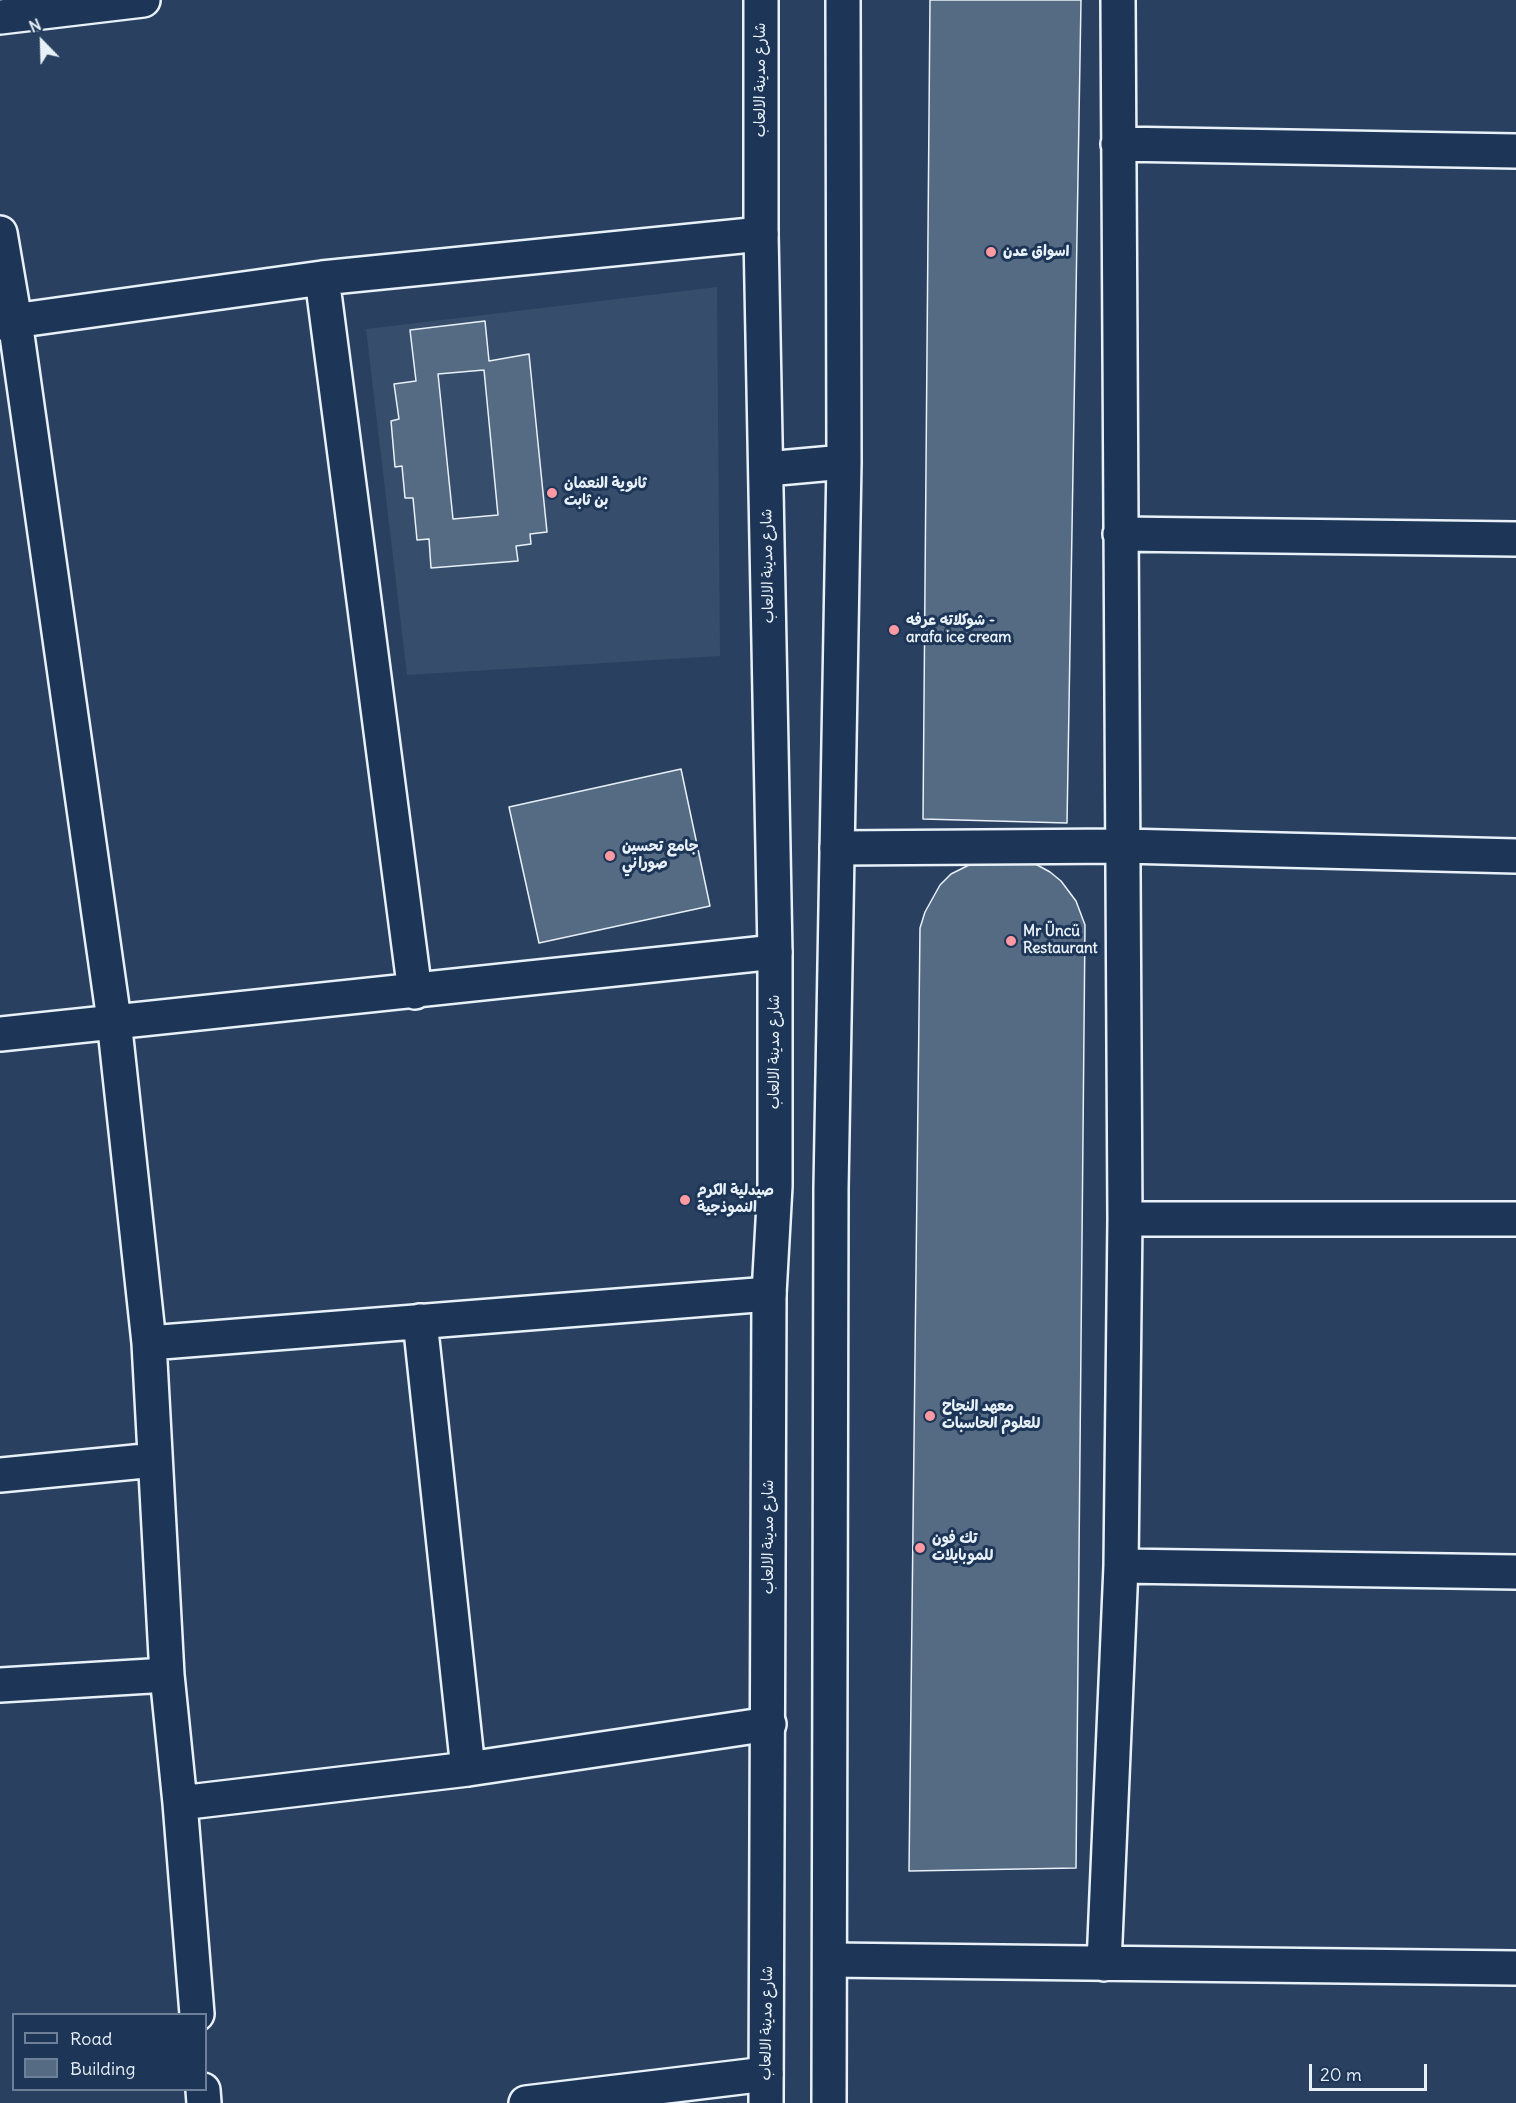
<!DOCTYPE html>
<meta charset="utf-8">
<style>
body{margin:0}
#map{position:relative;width:1516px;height:2103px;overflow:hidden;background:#294061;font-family:Delius,sans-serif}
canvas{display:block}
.legend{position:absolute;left:12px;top:2013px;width:195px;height:78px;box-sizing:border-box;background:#1d3557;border:2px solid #6e8097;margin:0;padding:8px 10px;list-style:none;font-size:18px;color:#e8f1f8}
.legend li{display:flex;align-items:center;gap:12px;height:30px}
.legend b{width:30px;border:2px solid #6e8097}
.north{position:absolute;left:12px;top:12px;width:60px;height:60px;-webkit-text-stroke:4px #1d3557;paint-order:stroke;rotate:337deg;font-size:16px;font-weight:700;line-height:24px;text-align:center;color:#e8f1f8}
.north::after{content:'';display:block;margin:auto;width:21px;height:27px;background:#e8f1f8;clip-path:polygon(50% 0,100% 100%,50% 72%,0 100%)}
.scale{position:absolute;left:1309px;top:2064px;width:118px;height:27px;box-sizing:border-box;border:3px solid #e8f1f8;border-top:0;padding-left:8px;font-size:18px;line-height:21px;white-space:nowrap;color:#e8f1f8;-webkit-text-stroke:4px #1d3557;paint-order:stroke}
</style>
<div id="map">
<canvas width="1516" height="2103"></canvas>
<ul class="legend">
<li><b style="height:8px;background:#1d3557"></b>Road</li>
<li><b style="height:16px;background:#556a83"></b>Building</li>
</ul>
<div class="north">N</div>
<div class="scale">20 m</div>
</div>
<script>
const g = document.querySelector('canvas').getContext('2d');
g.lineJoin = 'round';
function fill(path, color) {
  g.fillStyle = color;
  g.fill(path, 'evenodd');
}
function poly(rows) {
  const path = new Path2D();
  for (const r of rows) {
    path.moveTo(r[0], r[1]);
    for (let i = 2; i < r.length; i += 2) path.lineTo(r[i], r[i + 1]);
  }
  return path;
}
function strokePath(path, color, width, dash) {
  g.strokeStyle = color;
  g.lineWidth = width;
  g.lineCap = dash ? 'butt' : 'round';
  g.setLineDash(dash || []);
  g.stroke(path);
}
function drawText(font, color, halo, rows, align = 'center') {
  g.font = font + ' Delius,"Playpen Sans Arabic",sans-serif';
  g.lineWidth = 6;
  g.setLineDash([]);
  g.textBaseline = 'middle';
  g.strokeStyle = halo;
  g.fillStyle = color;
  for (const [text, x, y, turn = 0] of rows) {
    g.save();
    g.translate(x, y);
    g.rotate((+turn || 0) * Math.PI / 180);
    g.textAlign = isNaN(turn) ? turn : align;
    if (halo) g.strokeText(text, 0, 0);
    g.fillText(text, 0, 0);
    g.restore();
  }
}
fill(poly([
 [717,287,720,656,407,675,366,329]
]), '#364d6b');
const building = poly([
 [930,0,1081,0,1067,823,923,819,930,0],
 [485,321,489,361,529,354,547,532,530,534,531,544,516,546,518,561,431,568,429,539,417,540,413,498,405,498,402,466,395,467,391,421,399,419,394,384,416,381,410,330,485,321],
 [484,370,498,515,453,519,438,374,484,370],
 [681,769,710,906,539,943,509,807,681,769],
 [981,859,1030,861,1050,872,1061,881,1076,901,1085,925,1076,1868,909,1871,920,928,925,912,940,885,951,874,981,859]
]);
fill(building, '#556a83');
strokePath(building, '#e8f1f8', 1.5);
const minor = poly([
 [0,17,143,0],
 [1118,144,1516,151],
 [0,233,15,321,114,1020,149,1343,167,1675,180,1803,197,2014],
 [322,278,415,992],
 [0,323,322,278,761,234],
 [1120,534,1516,539],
 [837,848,1124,846,1516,856],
 [0,1034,775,952],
 [1125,1219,1516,1219],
 [420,1321,468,1769],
 [149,1343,769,1294],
 [0,1475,155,1460],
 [1121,1566,1516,1572],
 [0,1685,167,1675],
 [180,1803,468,1769,769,1724],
 [830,1960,1516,1968],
 [1104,1964,1121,1566,1125,1219,1118,0],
 [203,2090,204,2103],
 [526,2103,766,2074]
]);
const secondary = poly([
 [761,0,761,234,775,952,775,1186,769,1294,766,2103],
 [767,469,844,462],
 [829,2103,831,1188,844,462,843,0]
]);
strokePath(minor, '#e8f1f8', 38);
strokePath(secondary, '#e8f1f8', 38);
strokePath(minor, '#1d3557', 33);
strokePath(secondary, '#1d3557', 33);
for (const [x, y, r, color] of [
 [991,252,6,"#ff9aa2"],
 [552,493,6,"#ff9aa2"],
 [894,630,6,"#ff9aa2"],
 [610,856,6,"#ff9aa2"],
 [1011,941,6,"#ff9aa2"],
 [685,1200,6,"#ff9aa2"],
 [930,1416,6,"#ff9aa2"],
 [920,1548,6,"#ff9aa2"]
]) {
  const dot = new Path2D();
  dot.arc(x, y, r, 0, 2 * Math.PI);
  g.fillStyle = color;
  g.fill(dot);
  strokePath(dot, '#1d3557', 2);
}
drawText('15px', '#e8f1f8', '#1d3557', [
 ["شارع مدينة الالعاب",761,80,-90],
 ["شارع مدينة الالعاب",768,566,-91],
 ["شارع مدينة الالعاب",775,1052,-90],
 ["شارع مدينة الالعاب",769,1537,-90],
 ["شارع مدينة الالعاب",767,2023,-89]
]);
drawText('bold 15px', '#e8f1f8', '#1d3557', [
 ["اسواق عدن",1003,252],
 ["ثانوية النعمان",564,484],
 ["بن ثابت",564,501],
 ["شوكلاته عرفه -",906,621],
 ["arafa ice cream",906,638],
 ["جامع تحسين",622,847],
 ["صوراني",622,864],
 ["Mr Üncü",1023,932],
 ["Restaurant",1023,949],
 ["صيدلية الكرم",697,1191],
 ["النموذجية",697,1208],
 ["معهد النجاح",942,1407],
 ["للعلوم الحاسبات",942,1424],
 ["تك فون",932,1539],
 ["للموبايلات",932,1556]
], 'left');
</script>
